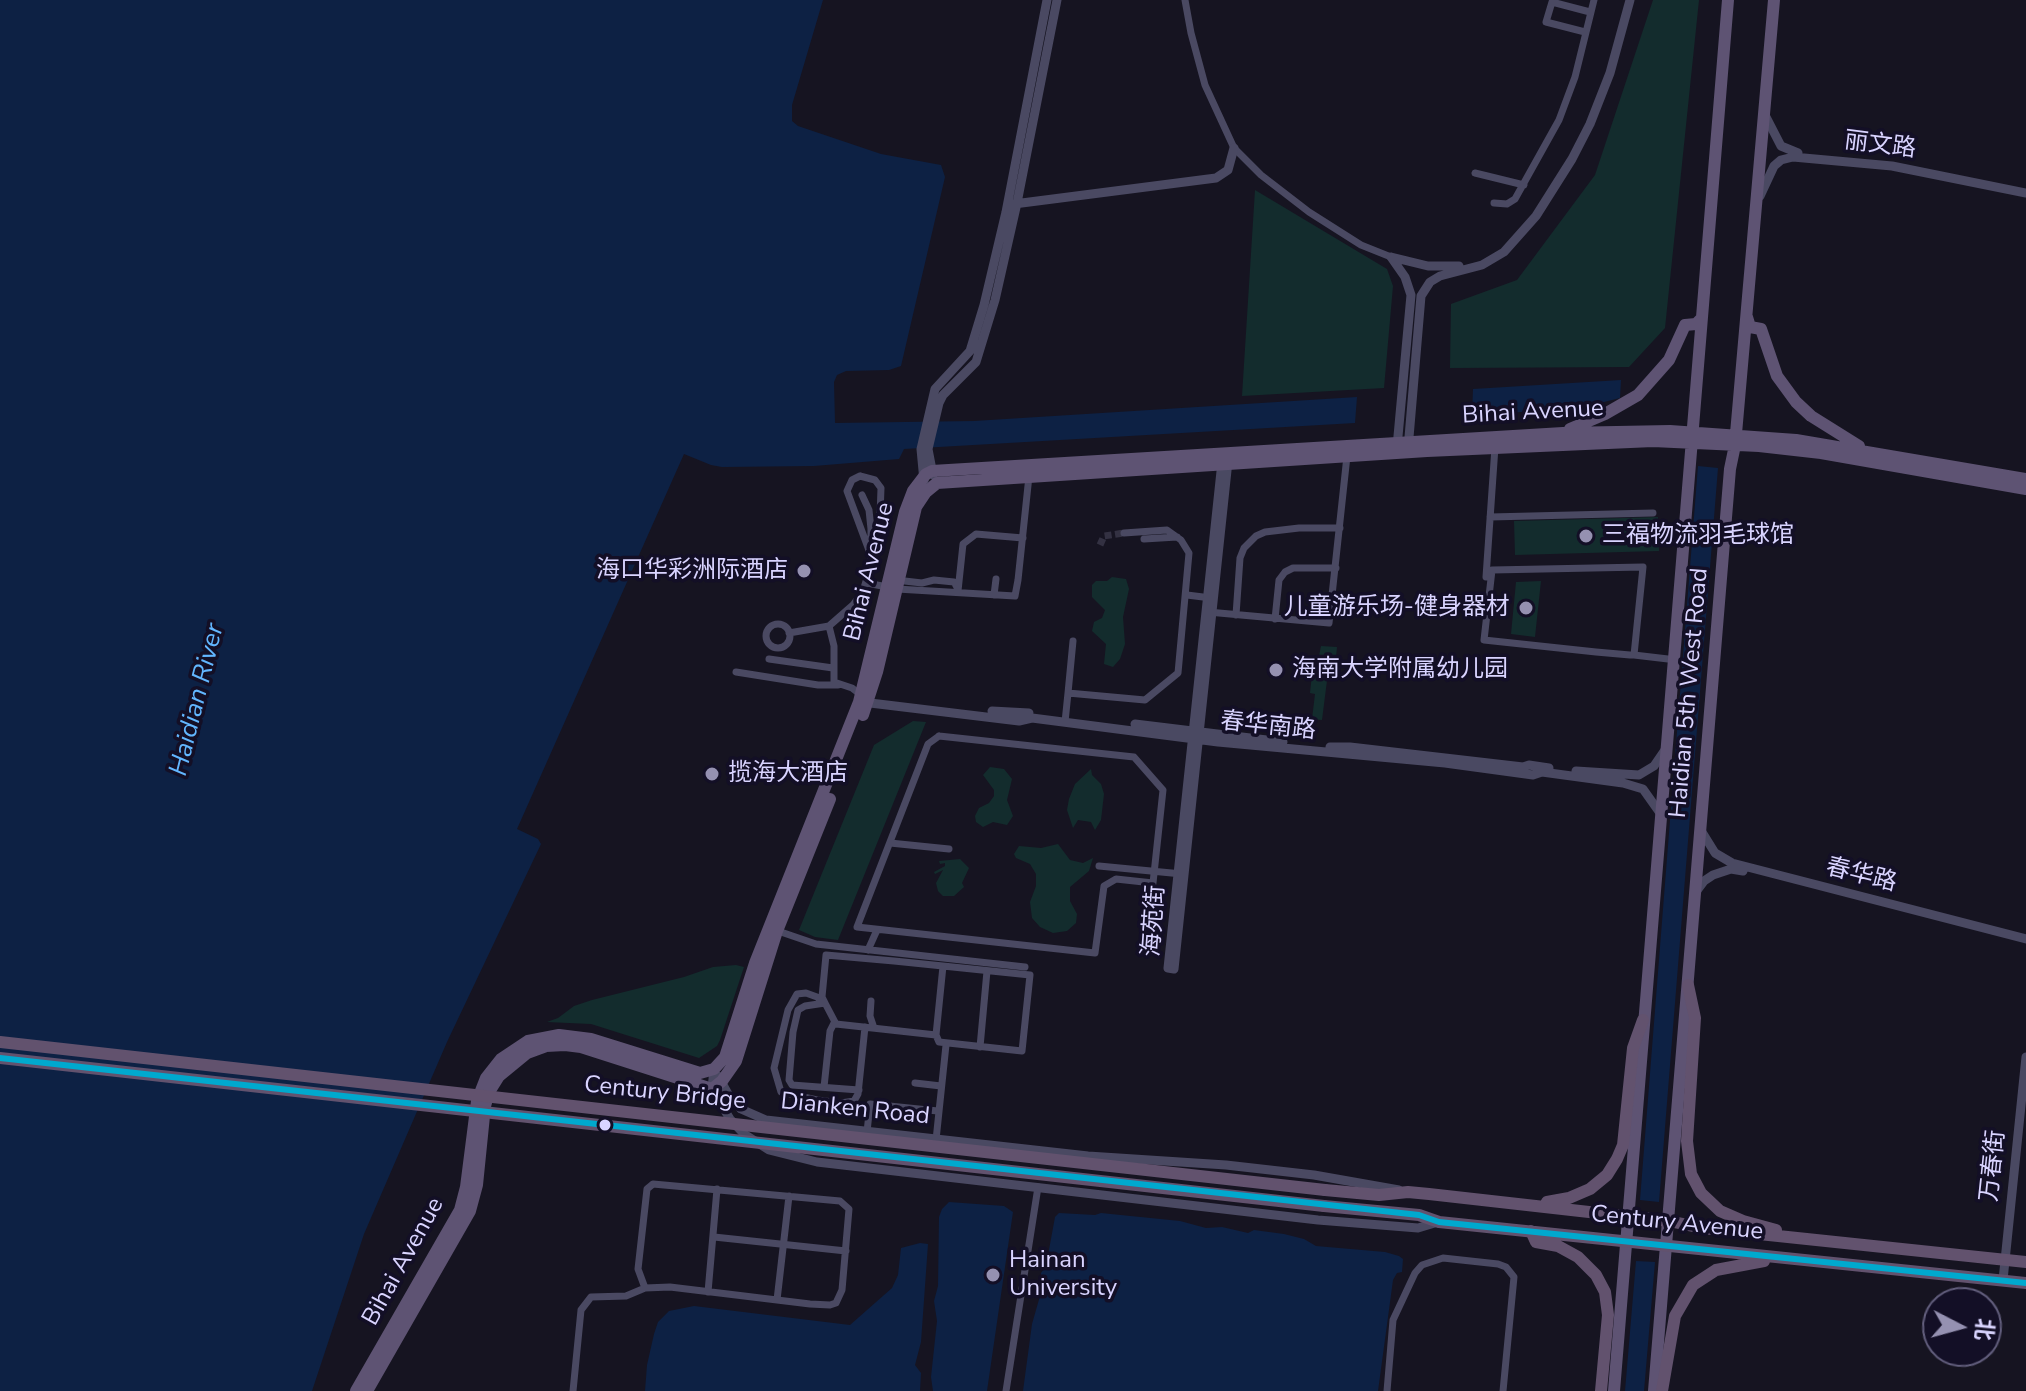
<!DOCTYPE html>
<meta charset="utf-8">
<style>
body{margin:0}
#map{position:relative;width:2026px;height:1391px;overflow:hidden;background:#161421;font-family:"Nunito Sans","Noto Sans SC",sans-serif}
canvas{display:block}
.north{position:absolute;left:1922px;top:1287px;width:80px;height:80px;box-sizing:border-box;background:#130f26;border:2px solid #625e7d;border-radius:50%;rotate:96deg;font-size:22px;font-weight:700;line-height:32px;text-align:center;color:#d9d4ff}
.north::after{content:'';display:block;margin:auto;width:28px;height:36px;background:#9591b1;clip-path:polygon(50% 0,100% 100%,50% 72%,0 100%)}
</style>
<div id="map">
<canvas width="2026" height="1391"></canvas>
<div class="north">北</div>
</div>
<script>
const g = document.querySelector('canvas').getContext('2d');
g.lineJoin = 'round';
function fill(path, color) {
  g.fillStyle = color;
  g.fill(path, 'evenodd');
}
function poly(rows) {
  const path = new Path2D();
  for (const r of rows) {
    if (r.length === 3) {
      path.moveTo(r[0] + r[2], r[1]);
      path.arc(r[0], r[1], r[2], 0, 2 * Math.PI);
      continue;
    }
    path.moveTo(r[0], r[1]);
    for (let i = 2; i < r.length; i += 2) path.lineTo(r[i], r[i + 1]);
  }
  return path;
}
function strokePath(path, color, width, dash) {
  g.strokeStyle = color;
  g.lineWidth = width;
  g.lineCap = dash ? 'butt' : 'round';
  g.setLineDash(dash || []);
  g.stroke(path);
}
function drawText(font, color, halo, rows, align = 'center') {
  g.font = font + ' "Nunito Sans","Noto Sans SC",sans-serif';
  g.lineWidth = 7;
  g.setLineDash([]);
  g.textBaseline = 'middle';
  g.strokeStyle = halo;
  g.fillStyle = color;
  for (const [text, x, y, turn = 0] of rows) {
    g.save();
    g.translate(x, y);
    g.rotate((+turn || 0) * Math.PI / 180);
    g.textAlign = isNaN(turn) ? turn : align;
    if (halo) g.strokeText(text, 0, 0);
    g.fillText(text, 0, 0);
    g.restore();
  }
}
fill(poly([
 [1653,0,1699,0,1665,328,1629,367,1450,368,1451,304,1517,280,1595,175],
 [1255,190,1387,269,1393,286,1384,388,1242,396],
 [1658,517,1659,551,1515,555,1514,521],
 [1112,577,1126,579,1129,589,1123,617,1125,644,1120,659,1113,667,1104,664,1106,644,1092,631,1094,622,1102,618,1105,610,1092,597,1092,585,1096,581,1107,581],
 [1541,581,1535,637,1511,634,1516,582],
 [1321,646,1337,647,1336,657,1330,657,1322,720,1312,719,1315,694,1310,693,1314,655,1319,656],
 [913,721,926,722,838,940,815,937,799,930,874,745],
 [990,767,1004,769,1012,779,1007,800,1013,816,1007,825,993,822,983,827,976,822,975,816,979,808,989,803,994,796,994,790,983,775],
 [1091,769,1092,775,1101,784,1104,794,1101,820,1095,830,1091,822,1078,820,1073,828,1067,810,1069,799,1075,784],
 [1058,844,1070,860,1083,863,1093,858,1089,871,1070,887,1070,901,1077,914,1076,923,1067,931,1053,933,1040,927,1032,918,1030,902,1036,886,1036,874,1030,864,1016,858,1014,854,1019,846,1041,848],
 [960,859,969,868,962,883,964,887,954,896,943,896,938,891,936,883,943,870,935,874,934,872,945,866,945,863,940,864,939,861],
 [736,965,744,967,720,1040,717,1046,699,1058,591,1024,547,1022,558,1018,574,1006,592,1000,684,977,713,967]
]), '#132c2d');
fill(poly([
 [0,0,823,0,792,105,792,121,798,126,881,154,941,165,945,177,901,366,889,370,846,371,837,375,834,382,835,423,974,421,1357,397,1355,423,904,449,899,459,814,466,722,467,711,465,684,454,517,829,538,839,541,844,447,1042,364,1234,312,1391,0,1391],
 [1621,380,1620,398,1576,409,1503,413,1491,410,1489,414,1472,415,1473,389],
 [1698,466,1718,468,1659,1202,1640,1200],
 [949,1202,1004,1206,1013,1212,987,1391,933,1391,931,1377,937,1321,934,1301,938,1286,939,1217,942,1209],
 [1059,1213,1095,1215,1101,1213,1180,1221,1206,1228,1222,1227,1248,1233,1254,1230,1284,1234,1304,1239,1316,1246,1385,1252,1399,1256,1403,1259,1402,1272,1397,1273,1393,1280,1378,1391,1023,1391,1032,1324,1040,1296,1041,1273,1046,1266,1055,1217],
 [920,1243,928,1244,921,1342,915,1365,921,1373,920,1391,645,1391,647,1365,654,1334,658,1322,669,1311,694,1306,850,1325,892,1288,898,1275,901,1248],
 [1636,1261,1655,1262,1644,1391,1625,1391]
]), '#0d2144');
strokePath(poly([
 [1100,545,1104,536,1124,533]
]), '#333142', 7, [7, 3.5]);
strokePath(poly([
 [1185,0,1191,33,1205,85,1234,148,1261,175,1309,212,1361,245,1391,257],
 [1585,32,1546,22,1552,2,1590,12],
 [1475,173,1524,185],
 [1494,203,1507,204,1515,199,1559,120,1575,77,1594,0],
 [860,476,875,480,881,488,880,516,870,553,847,491,852,480,860,476],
 [1490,517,1653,513],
 [1144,539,1177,537],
 [1486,577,1495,447],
 [896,580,922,583,934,580,954,582,958,589],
 [867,583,897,589,1015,596,1018,580,1029,476],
 [958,591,963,544,976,534,1023,538],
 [994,595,996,579],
 [1187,595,1211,598],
 [1208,612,1329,623,1347,456],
 [1236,615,1240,558,1244,548,1256,536,1265,532,1299,528,1340,528],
 [1275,619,1279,580,1285,572,1293,568,1336,568],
 [778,636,12],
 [829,626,834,646,834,682,852,688,861,695],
 [789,633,829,626,853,605,863,591,871,565,871,529,869,510,862,495],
 [1073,641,1068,693,1145,700,1178,673,1189,553,1181,540,1167,530,1124,533],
 [1634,655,1643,567,1492,570,1484,640,1596,652,1630,655,1634,655,1668,659,1673,659],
 [769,659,833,668],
 [736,672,818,685,838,685],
 [1065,722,1068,693],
 [939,736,1134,757,1163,790,1153,883,1116,879,1104,886,1095,953,857,927,928,744,939,736],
 [890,843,949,849],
 [1099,866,1182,874],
 [775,930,816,944,1025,967],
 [868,950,877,930],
 [871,1001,870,1016,874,1028],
 [865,1027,858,1094,854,1101,841,1103,817,1100,781,1092,774,1068,788,1010,797,994,806,993,817,997,825,1003,836,1024,936,1035],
 [980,1047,987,971],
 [915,1083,941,1086],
 [824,1087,830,1031,834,1023],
 [859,1090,792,1085,789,1080,793,1032,798,1010,805,1006,825,1003,822,997,826,955,894,961,943,966,1030,975,1022,1051,939,1042,936,1035,943,966],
 [867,1132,870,1104,938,1111],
 [936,1140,946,1045],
 [714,1237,846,1251],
 [708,1292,717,1189],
 [777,1300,789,1196],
 [573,1391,581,1310,591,1297,626,1296,645,1288,670,1287,810,1304,830,1305,836,1303,842,1290,849,1209,840,1201,653,1184,647,1189,638,1269,645,1288],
 [1006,1391,1038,1187],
 [1387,1391,1393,1320,1415,1273,1422,1265,1443,1258,1498,1264,1506,1267,1514,1277,1503,1391]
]), '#4a4962', 7);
strokePath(poly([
 [1765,115,1781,146,1798,153],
 [1760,196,1774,166,1781,160,1793,157,1892,166,2026,193],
 [1014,204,1216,178,1228,170,1234,148],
 [1391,257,1428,266,1459,266],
 [1391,257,1405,277,1411,295,1397,447],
 [1408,449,1421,296,1430,282,1440,276,1482,265,1504,252,1536,216,1572,159,1590,124,1610,73,1630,0],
 [1222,462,1168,968,1174,969,1228,461],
 [933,475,928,449,939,403,943,395,976,362,995,300,1017,203,1057,0],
 [924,481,921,449,935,389,970,351,984,305,1006,212,1047,0],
 [862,702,1019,721,1032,718,1218,742,1445,763,1533,775,1542,772,1623,783,1643,789,1660,813],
 [992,711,1029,713],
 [1135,724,1283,742],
 [1330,747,1350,747,1523,767,1529,765,1549,768],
 [1576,771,1639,775,1654,766,1665,750],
 [1702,832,1715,853,1732,863,2026,939],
 [1695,893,1704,881,1713,875,1731,869,1743,871],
 [714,1069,712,1089,730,1119,744,1134,769,1150,817,1162,1318,1220,1418,1228,1438,1222],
 [718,1076,728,1094,741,1109,766,1120,1088,1156,1226,1165,1314,1175,1399,1190],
 [2003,1280,2026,1057]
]), '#4a4962', 9);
strokePath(poly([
 [1747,317,1750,327,1761,329,1777,376,1796,402,1811,416,1859,446],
 [1570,429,1605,414,1638,395,1669,360,1685,325,1696,324,1701,319],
 [863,715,877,672,916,507,926,492,937,483,1427,451,1653,441,1759,446,1821,453,2026,489],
 [356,1391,460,1210,466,1187,477,1101,486,1078,501,1059,528,1041,559,1035,591,1039,700,1073,714,1069,725,1057,755,963,859,702,905,512,913,491,926,474,932,471,1563,433,1670,431,1796,440,2026,479],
 [367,1391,470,1211,477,1185,485,1106,489,1092,499,1076,527,1053,546,1046,565,1045,581,1047,712,1089,722,1081,736,1061,777,931,830,799],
 [1614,1391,1728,0],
 [1654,1391,1730,469,1735,445,1774,0]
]), '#5e5373', 12);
strokePath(poly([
 [1688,985,1695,1018,1687,1141,1691,1174,1701,1193,1720,1211,1743,1221,1776,1230],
 [1325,1190,1379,1195,1408,1192,1429,1194,1669,1221,1702,1228,2026,1262],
 [1547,1202,1569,1198,1590,1189,1607,1175,1617,1159,1623,1145,1633,1048,1643,1020],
 [1324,1206,1419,1215,1439,1222,2026,1283],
 [1531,1231,1536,1242,1558,1246,1578,1257,1596,1275,1605,1292,1608,1315,1601,1391],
 [1662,1391,1675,1316,1693,1285,1716,1270,1764,1261]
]), '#62526e', 12);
strokePath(poly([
 [0,1042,1325,1190],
 [0,1058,1324,1206]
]), '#62526e', 12);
strokePath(poly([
 [0,1058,1419,1215,1439,1222,2026,1283]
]), '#00a9ce', 6);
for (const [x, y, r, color] of [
 [1586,536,8,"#9591b1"],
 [804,571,8,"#9591b1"],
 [1526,608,8,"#9591b1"],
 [1276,670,8,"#9591b1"],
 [712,774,8,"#9591b1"],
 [605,1125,7,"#d9d4ff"],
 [993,1275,8,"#9591b1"]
]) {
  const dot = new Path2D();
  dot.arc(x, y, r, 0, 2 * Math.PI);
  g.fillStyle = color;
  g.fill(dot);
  strokePath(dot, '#130f26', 3);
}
drawText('24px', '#d9d4ff', '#130f26', [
 ["丽文路",1880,146,7],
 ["Bihai Avenue",1533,413,-3],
 ["Bihai Avenue",870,572,-76],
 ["Haidian 5th West Road",1690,693,-85],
 ["春华南路",1268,727,6],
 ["春华路",1861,876,14],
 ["海苑街",1155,921,-86],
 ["Century Bridge",665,1094,6],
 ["Dianken Road",855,1110,6],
 ["万春街",1994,1166,-84],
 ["Century Avenue",1677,1224,6],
 ["Bihai Avenue",404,1262,-61]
]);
drawText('24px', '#d9d4ff', '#130f26', [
 ["三福物流羽毛球馆",1602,536],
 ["海口华彩洲际酒店",788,571,"right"],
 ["儿童游乐场-健身器材",1510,608,"right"],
 ["海南大学附属幼儿园",1292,670],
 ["揽海大酒店",728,774],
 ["Hainan",1009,1261],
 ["University",1009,1289]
], 'left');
drawText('italic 26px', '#62b6ff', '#130f26', [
 ["Haidian River",198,700,-76]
]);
</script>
